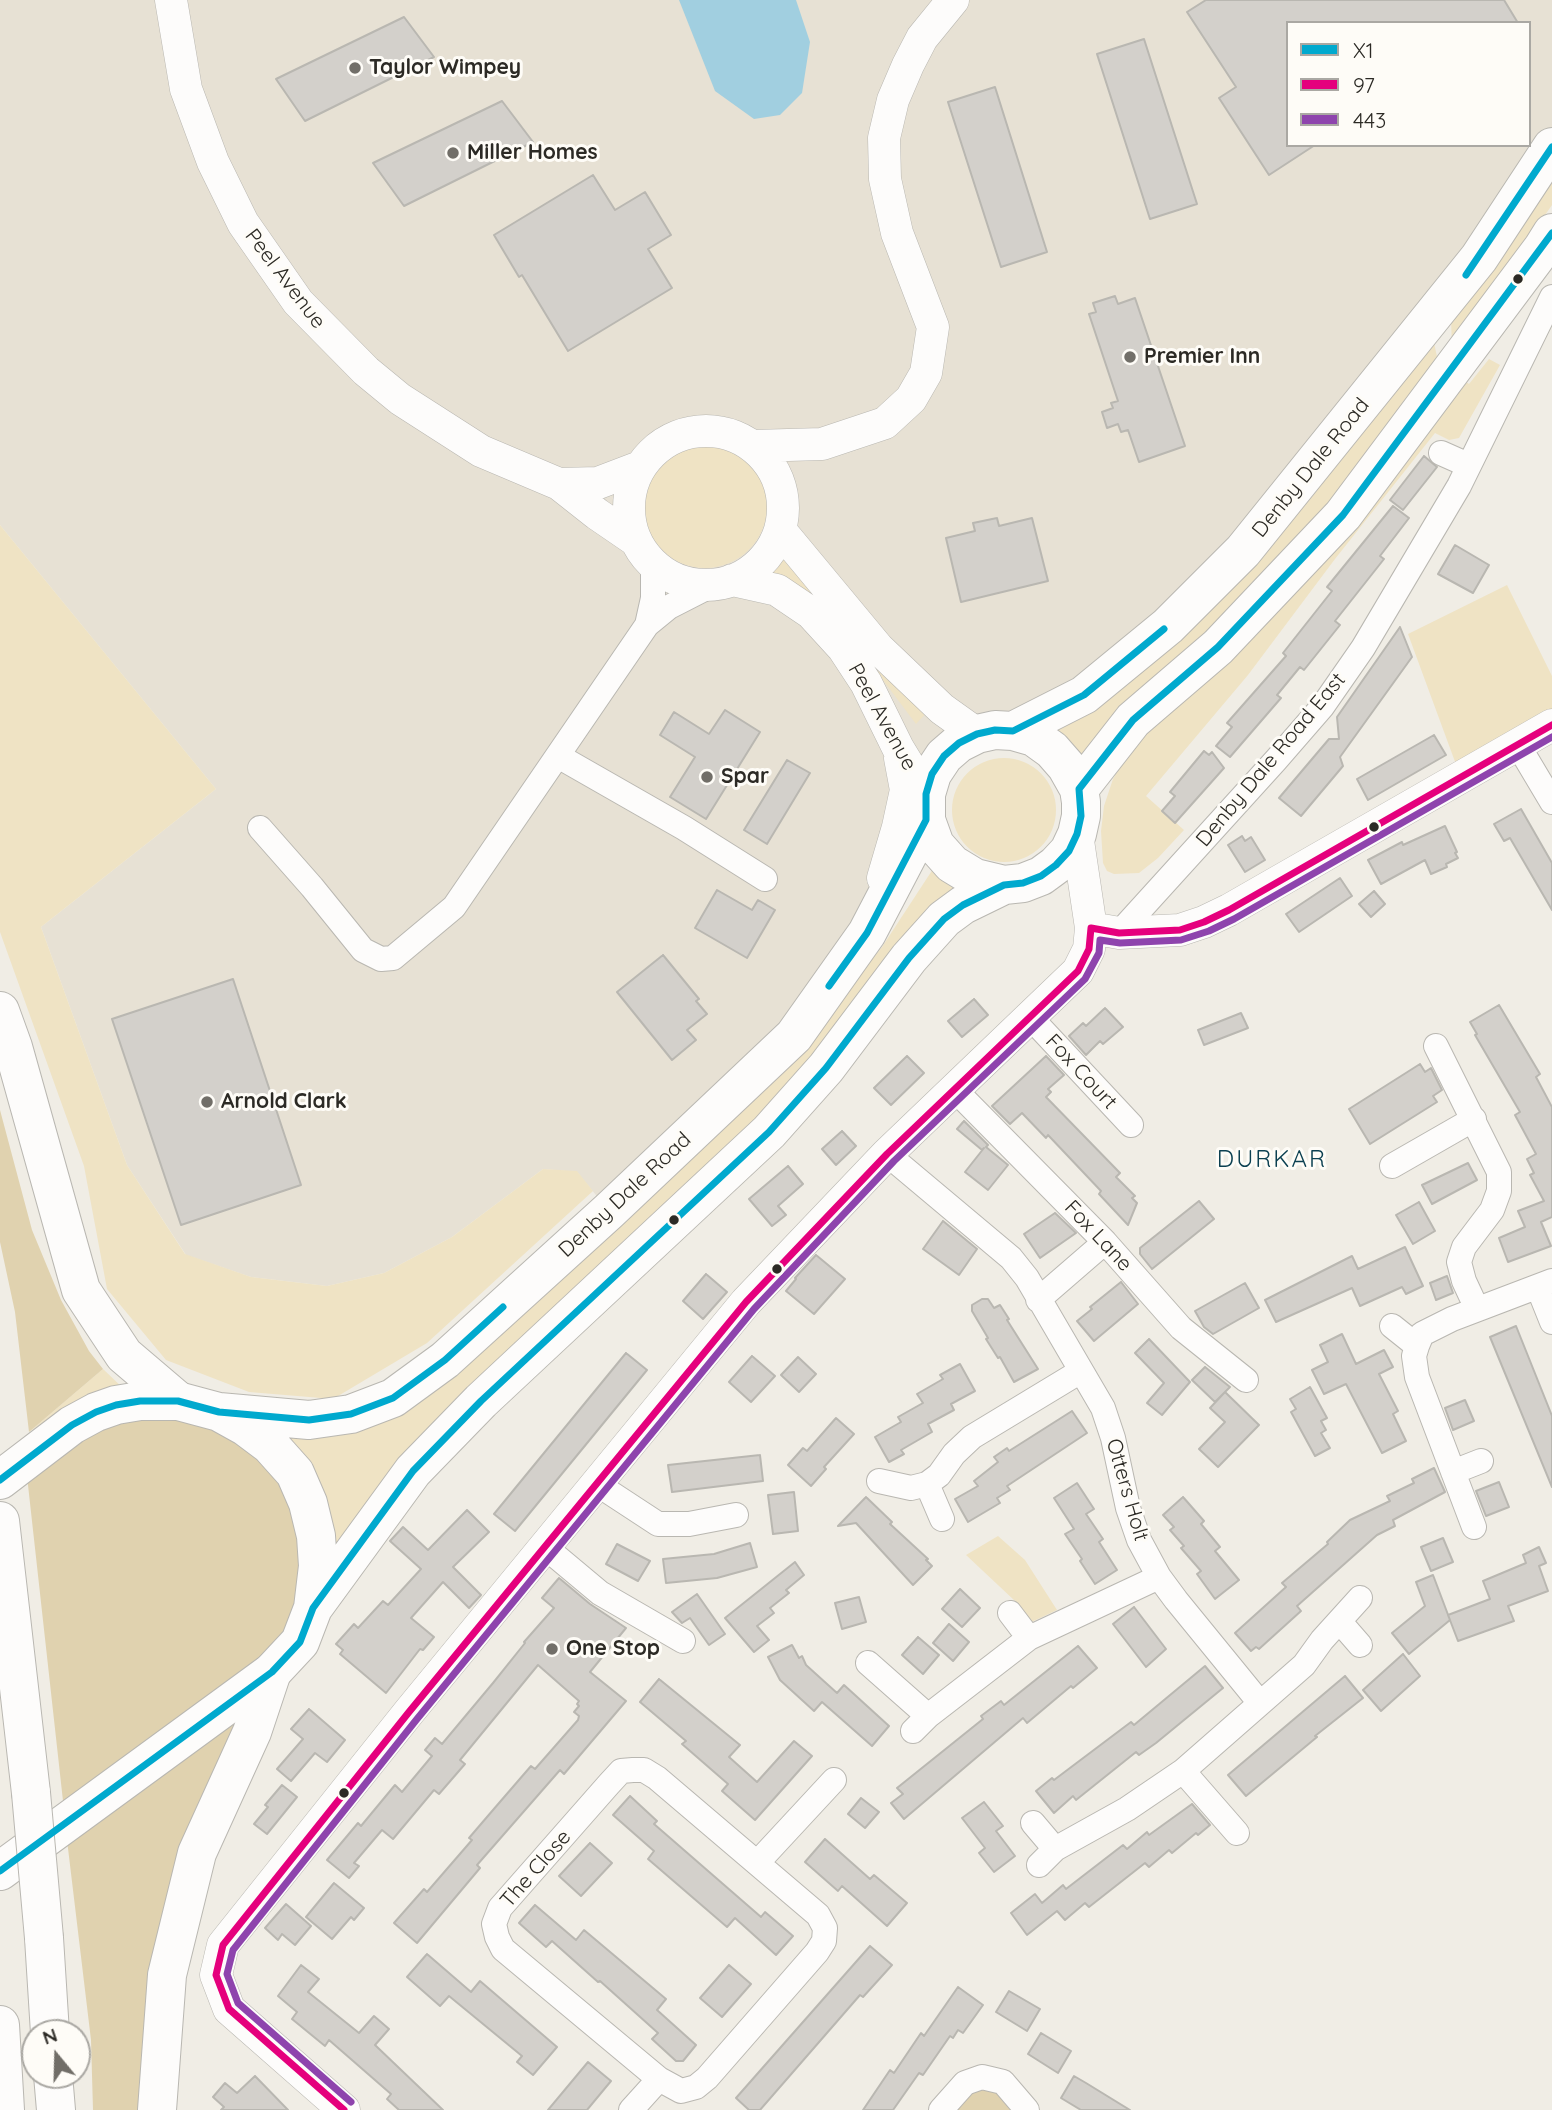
<!DOCTYPE html>
<style>
body{margin:0}
#map{position:relative;width:1552px;height:2110px;overflow:hidden;background:#f0ede5;font-family:Quicksand,sans-serif}
canvas{display:block}
.legend{position:absolute;left:1286px;top:21px;width:245px;height:126px;box-sizing:border-box;background:#fefcf7;border:2px solid #aaa8a3;margin:0;padding:9px 12px;list-style:none;font-size:21px;color:#2c2a25}
.legend li{display:flex;align-items:center;gap:14px;height:35px}
.legend b{width:35px;border:2px solid #aaa8a3}
.north{position:absolute;left:21px;top:2019px;width:70px;height:70px;box-sizing:border-box;background:#fefcf7;border:2px solid #aaa8a3;border-radius:50%;rotate:341deg;font-size:19px;font-weight:700;line-height:28px;text-align:center;color:#2c2a25}
.north::after{content:'';display:block;margin:auto;width:24px;height:32px;background:#716e68;clip-path:polygon(50% 0,100% 100%,50% 72%,0 100%)}
</style>
<div id="map">
<canvas width="1552" height="2110"></canvas>
<ul class="legend">
<li><b style="height:9px;background:#00a9ce"></b>X1</li>
<li><b style="height:9px;background:#e5007d"></b>97</li>
<li><b style="height:9px;background:#8e44ad"></b>443</li>
</ul>
<div class="north">N</div>
</div>
<script>
const g = document.querySelector('canvas').getContext('2d');
g.lineJoin = 'round';
function fill(path, color) {
  g.fillStyle = color;
  g.fill(path, 'evenodd');
}
function poly(rows) {
  const path = new Path2D();
  for (const r of rows) {
    if (r.length === 3) {
      path.moveTo(r[0] + r[2], r[1]);
      path.arc(r[0], r[1], r[2], 0, 2 * Math.PI);
      continue;
    }
    path.moveTo(r[0], r[1]);
    for (let i = 2; i < r.length; i += 2) path.lineTo(r[i], r[i + 1]);
  }
  return path;
}
function strokePath(path, color, width, dash) {
  g.strokeStyle = color;
  g.lineWidth = width;
  g.lineCap = dash ? 'butt' : 'round';
  g.setLineDash(dash || []);
  g.stroke(path);
}
function drawText(font, color, halo, rows, align = 'center') {
  g.font = font + ' Quicksand,sans-serif';
  g.lineWidth = 6;
  g.setLineDash([]);
  g.textBaseline = 'middle';
  g.strokeStyle = halo;
  g.fillStyle = color;
  for (const [text, x, y, turn = 0] of rows) {
    g.save();
    g.translate(x, y);
    g.rotate((+turn || 0) * Math.PI / 180);
    g.textAlign = isNaN(turn) ? turn : align;
    if (halo) g.strokeText(text, 0, 0);
    g.fillText(text, 0, 0);
    g.restore();
  }
}
fill(poly([
 [0,0,1552,0,1552,147,1433,318,1084,695,959,743,867,933,609,1211,577,1172,543,1169,452,1237,384,1273,327,1286,251,1277,186,1255,127,1165,41,927,216,789,0,525],
 [1288,23,1529,23,1529,145,1288,145]
]), '#e7e1d4');
fill(poly([
 [1552,169,1552,205,1452,349,1451,318],
 [1433,338,1439,366,1377,447,1273,570,1083,762,1056,730],
 [1489,359,1500,365,1459,438,1449,440,1435,433,1335,559,1248,675,1146,796,1184,830,1158,858,1139,873,1114,874,1107,871,1103,863,1101,831,1104,806,1113,779,1127,755,1460,377,1469,384],
 [705,506,62],
 [0,525,216,789,41,927,127,1165,185,1254,251,1277,327,1286,384,1273,452,1237,543,1169,577,1171,593,1191,427,1343,333,1399,249,1392,166,1360,107,1289,84,1166,0,932],
 [785,552,929,710,916,724,855,643,771,572],
 [1507,585,1552,676,1552,725,1461,778,1408,634],
 [1004,810,52],
 [933,869,943,881,961,891,794,1085,333,1553,267,1428,355,1425,826,1015,882,947],
 [103,1369,125,1390,67,1407,29,1432],
 [998,1536,1025,1560,1057,1610,1021,1627,1016,1621,1015,1601,966,1555]
]), '#efe3c4');
fill(poly([
 [0,1110,32,1230,61,1300,89,1351,103,1369,29,1432,15,1312,0,1242],
 [151,1417,196,1422,243,1443,279,1478,295,1515,300,1554,297,1601,277,1648,63,1801,27,1476,106,1423],
 [243,1715,148,2110,93,2110,91,2040,67,1840],
 [982,2077,1027,2110,941,2110]
]), '#e0d2af');
fill(poly([
 [679,0,796,0,810,42,802,93,780,115,754,119,715,91]
]), '#a1cfe0');
const building = poly([
 [1206,0,1504,0,1518,23,1288,23,1288,145,1315,145,1269,175,1219,98,1236,87,1187,12,1206,0],
 [404,17,434,57,305,121,276,79,404,17],
 [1144,39,1197,204,1150,219,1097,54,1144,39],
 [995,87,1047,252,1001,267,948,102,995,87],
 [502,101,533,142,404,206,373,163,502,101],
 [593,175,615,210,645,192,671,235,648,249,672,288,568,351,522,275,519,277,494,235,593,175],
 [1115,296,1118,304,1135,298,1185,446,1139,462,1128,430,1121,432,1118,424,1107,428,1102,412,1113,408,1111,403,1118,401,1089,314,1096,312,1093,303,1115,296],
 [1424,456,1437,467,1403,510,1390,500,1424,456],
 [1393,506,1409,518,1380,556,1384,559,1335,621,1340,625,1304,670,1300,667,1277,695,1281,698,1230,757,1216,746,1232,727,1227,723,1286,656,1283,653,1332,591,1327,587,1393,506],
 [997,518,999,526,1032,518,1048,581,961,602,946,538,975,531,973,523,997,518],
 [1455,545,1489,565,1473,593,1438,574,1455,545],
 [1400,627,1412,657,1340,757,1343,766,1301,816,1279,798,1329,739,1339,739,1337,717,1400,627],
 [725,710,760,732,706,819,670,797,695,757,660,735,674,712,709,734,725,710],
 [1434,735,1446,755,1368,800,1357,779,1434,735],
 [1204,751,1209,755,1212,752,1224,768,1175,823,1162,811,1175,796,1170,792,1204,751],
 [787,760,810,773,767,844,744,830,787,760],
 [1521,809,1552,863,1552,910,1510,838,1504,841,1494,824,1521,809],
 [1445,826,1457,852,1455,853,1458,858,1446,864,1447,867,1431,874,1425,860,1381,884,1368,860,1402,842,1403,845,1445,826],
 [1242,836,1245,841,1251,837,1265,860,1245,872,1228,845,1242,836],
 [1340,878,1352,896,1299,932,1286,914,1340,878],
 [717,890,752,910,758,900,775,910,747,958,695,928,717,890],
 [1374,891,1385,904,1371,917,1359,904,1374,891],
 [663,955,699,999,696,1001,707,1014,687,1030,696,1040,672,1060,617,992,663,955],
 [233,979,301,1185,181,1225,112,1019,233,979],
 [974,999,988,1015,962,1037,948,1021,974,999],
 [1499,1005,1540,1074,1536,1077,1552,1107,1552,1217,1541,1222,1551,1246,1508,1262,1499,1238,1525,1227,1518,1211,1544,1201,1530,1175,1534,1173,1527,1159,1536,1154,1515,1115,1520,1112,1475,1035,1477,1034,1470,1022,1499,1005],
 [1105,1008,1123,1027,1103,1044,1100,1041,1086,1055,1069,1036,1083,1023,1086,1026,1105,1008],
 [1241,1013,1248,1028,1204,1045,1198,1030,1241,1013],
 [907,1056,924,1073,891,1105,874,1088,907,1056],
 [1046,1056,1064,1075,1048,1089,1051,1092,1046,1097,1120,1173,1116,1177,1135,1196,1132,1198,1137,1203,1128,1225,1099,1194,1101,1191,1048,1135,1046,1138,1022,1113,1010,1124,992,1106,1046,1056],
 [1420,1064,1425,1072,1431,1068,1442,1090,1433,1096,1437,1102,1370,1144,1349,1109,1420,1064],
 [964,1121,988,1145,986,1147,1008,1165,988,1190,965,1172,984,1148,982,1150,957,1129,964,1121],
 [842,1131,856,1146,836,1165,822,1149,842,1131],
 [1468,1163,1477,1180,1432,1204,1422,1185,1468,1163],
 [788,1166,803,1184,778,1206,786,1215,772,1226,749,1199,788,1166],
 [1199,1201,1214,1219,1152,1269,1140,1254,1140,1248,1199,1201],
 [1419,1202,1435,1231,1413,1244,1396,1215,1419,1202],
 [1055,1213,1076,1233,1040,1258,1024,1234,1055,1213],
 [943,1221,977,1249,959,1275,923,1249,943,1221],
 [1405,1247,1423,1286,1406,1294,1402,1287,1360,1306,1352,1288,1276,1322,1265,1300,1352,1256,1358,1269,1405,1247],
 [816,1255,845,1279,814,1314,786,1291,796,1279,795,1278,816,1255],
 [706,1274,727,1292,703,1319,683,1301,706,1274],
 [1447,1276,1453,1293,1436,1300,1430,1283,1447,1276],
 [1121,1282,1138,1304,1094,1341,1077,1321,1092,1309,1090,1307,1121,1282],
 [1245,1283,1259,1308,1213,1334,1204,1327,1195,1311,1245,1283],
 [982,1299,988,1299,994,1308,1000,1305,1009,1319,1007,1320,1038,1369,1014,1382,1000,1357,998,1358,986,1339,988,1338,972,1311,972,1305,982,1299],
 [1516,1326,1552,1416,1552,1487,1490,1337,1516,1326],
 [1342,1334,1356,1364,1384,1350,1393,1367,1379,1374,1398,1411,1393,1414,1406,1441,1382,1453,1346,1384,1324,1394,1312,1370,1328,1362,1320,1345,1342,1334],
 [1149,1339,1190,1382,1162,1415,1147,1403,1164,1383,1135,1353,1149,1339],
 [626,1353,647,1370,515,1531,494,1514,626,1353],
 [752,1356,775,1376,751,1402,729,1382,752,1356],
 [798,1357,816,1374,799,1392,781,1375,798,1357],
 [960,1364,975,1391,951,1404,954,1410,928,1424,932,1432,901,1450,904,1454,889,1462,875,1437,901,1422,898,1417,923,1403,917,1394,943,1379,940,1375,960,1364],
 [1205,1367,1230,1387,1215,1402,1192,1380,1205,1367],
 [1310,1387,1327,1418,1321,1421,1326,1430,1321,1433,1330,1448,1315,1456,1291,1412,1296,1409,1290,1399,1310,1387],
 [1225,1392,1259,1425,1218,1467,1199,1449,1225,1422,1210,1408,1225,1392],
 [1465,1400,1474,1421,1453,1430,1445,1408,1465,1400],
 [1072,1411,1087,1433,1007,1486,1010,1490,997,1498,1000,1503,968,1522,955,1499,978,1486,974,1481,998,1462,994,1457,1007,1448,1009,1451,1072,1411],
 [836,1418,854,1434,824,1467,826,1469,811,1486,788,1465,803,1448,807,1451,836,1418],
 [760,1455,763,1481,672,1492,668,1465,760,1455],
 [1434,1468,1445,1492,1393,1520,1395,1526,1377,1535,1297,1606,1301,1611,1259,1649,1256,1647,1251,1651,1235,1633,1286,1587,1282,1583,1328,1544,1327,1542,1350,1520,1390,1501,1387,1496,1414,1483,1412,1479,1434,1468],
 [1499,1482,1509,1507,1486,1516,1476,1491,1499,1482],
 [1077,1483,1094,1509,1086,1514,1103,1539,1099,1542,1117,1570,1095,1584,1080,1561,1082,1559,1065,1534,1074,1529,1054,1498,1077,1483],
 [794,1492,798,1531,773,1534,768,1495,794,1492],
 [866,1497,892,1522,890,1524,928,1559,926,1560,932,1566,913,1585,856,1523,838,1526,866,1497],
 [1183,1497,1204,1521,1201,1524,1220,1547,1215,1551,1239,1580,1215,1599,1197,1574,1201,1571,1181,1548,1184,1546,1170,1530,1174,1527,1163,1515,1183,1497],
 [467,1510,489,1532,453,1567,481,1595,469,1608,443,1582,411,1618,434,1637,423,1650,420,1649,386,1693,340,1654,343,1650,336,1644,354,1624,358,1628,383,1601,388,1605,421,1569,390,1541,403,1527,428,1550,467,1510],
 [1443,1538,1453,1562,1431,1571,1421,1547,1443,1538],
 [750,1543,757,1567,717,1578,666,1583,663,1559,714,1554,750,1543],
 [617,1544,650,1561,638,1581,606,1564,617,1544],
 [1539,1547,1546,1563,1539,1566,1548,1591,1508,1606,1514,1621,1458,1641,1448,1615,1490,1599,1483,1581,1526,1563,1523,1555,1539,1547],
 [795,1562,804,1575,786,1590,789,1593,770,1608,774,1613,757,1626,769,1640,754,1652,725,1618,795,1562],
 [1433,1575,1450,1620,1409,1654,1392,1633,1425,1606,1416,1582,1433,1575],
 [559,1578,590,1604,626,1628,590,1672,626,1701,564,1774,560,1770,477,1865,480,1868,417,1943,394,1923,424,1889,427,1892,472,1840,469,1838,493,1810,531,1766,535,1769,578,1720,579,1716,574,1712,579,1706,577,1704,579,1701,538,1665,460,1760,465,1764,439,1794,434,1790,393,1839,382,1830,354,1863,359,1866,349,1878,327,1860,358,1823,361,1826,395,1785,402,1792,432,1756,425,1750,435,1738,442,1744,493,1683,525,1643,524,1642,554,1608,542,1598,559,1578],
 [960,1589,980,1608,962,1627,942,1609,960,1589],
 [697,1594,725,1634,709,1645,690,1618,682,1623,672,1612,697,1594],
 [859,1597,866,1622,842,1629,835,1603,859,1597],
 [1134,1607,1166,1649,1146,1667,1113,1624,1134,1607],
 [949,1624,969,1642,953,1661,933,1643,949,1624],
 [918,1637,939,1655,923,1674,902,1655,918,1637],
 [792,1645,799,1658,802,1656,806,1665,837,1693,844,1685,889,1726,872,1746,822,1702,814,1711,780,1680,768,1657,792,1645],
 [1078,1646,1097,1668,1073,1688,1071,1686,1027,1723,1023,1718,904,1819,891,1803,903,1794,897,1788,983,1719,981,1716,1001,1701,1004,1705,1078,1646],
 [1403,1654,1420,1676,1381,1711,1363,1690,1403,1654],
 [1205,1666,1223,1688,1156,1743,1139,1755,1136,1752,1076,1800,1073,1796,1054,1813,1036,1791,1052,1778,1054,1780,1131,1722,1134,1725,1205,1666],
 [1345,1676,1363,1698,1315,1736,1317,1737,1246,1796,1228,1775,1345,1676],
 [659,1679,740,1745,729,1757,757,1782,794,1741,812,1756,755,1820,722,1791,728,1784,682,1744,686,1741,640,1702,659,1679],
 [309,1709,345,1740,327,1762,315,1753,291,1781,277,1769,303,1739,291,1729,309,1709],
 [282,1785,297,1797,267,1834,254,1824,268,1807,265,1805,282,1785],
 [630,1796,657,1821,654,1824,761,1917,765,1912,793,1936,776,1955,735,1918,727,1927,648,1859,654,1851,613,1815,630,1796],
 [861,1798,879,1812,865,1828,848,1814,861,1798],
 [984,1802,1003,1826,996,1831,1015,1856,994,1872,979,1853,985,1848,962,1818,984,1802],
 [1192,1804,1210,1825,1198,1835,1196,1833,1172,1853,1169,1850,1149,1867,1145,1863,1089,1907,1085,1903,1065,1920,1057,1911,1027,1935,1011,1913,1035,1894,1042,1903,1063,1885,1066,1889,1123,1845,1127,1849,1147,1832,1149,1835,1192,1804],
 [825,1839,870,1879,874,1875,907,1903,887,1926,842,1886,838,1891,805,1862,825,1839],
 [590,1843,612,1863,581,1896,559,1876,590,1843],
 [334,1883,364,1908,354,1920,351,1917,332,1939,306,1917,334,1883],
 [286,1904,311,1926,295,1945,282,1934,278,1940,265,1928,286,1904],
 [535,1905,576,1940,584,1930,666,1999,657,2010,696,2045,683,2061,676,2061,652,2039,658,2033,600,1981,598,1982,552,1941,546,1947,519,1923,535,1905],
 [870,1946,892,1965,863,1997,860,1995,760,2110,749,2110,736,2098,870,1946],
 [427,1954,471,1992,480,1981,557,2047,533,2075,517,2062,522,2056,449,1996,440,2006,407,1977,427,1954],
 [301,1965,319,1979,308,1992,359,2033,374,2016,389,2029,375,2045,443,2110,399,2110,387,2099,391,2094,329,2040,325,2046,292,2019,297,2012,278,1996,301,1965],
 [729,1965,751,1984,722,2017,700,1998,729,1965],
 [958,1987,983,2005,963,2033,958,2030,953,2038,950,2036,923,2075,919,2073,893,2110,863,2110,890,2070,894,2073,921,2033,924,2036,958,1987],
 [1009,1991,1040,2009,1027,2031,996,2012,1009,1991],
 [1041,2033,1071,2051,1058,2073,1028,2054,1041,2033],
 [588,2062,611,2081,587,2110,548,2110,588,2062],
 [255,2076,288,2110,221,2110,224,2107,213,2097,225,2083,237,2093,255,2076],
 [1074,2076,1086,2083,1130,2110,1081,2110,1061,2098,1074,2076]
]);
fill(building, '#d3d0cb');
strokePath(building, '#b9b7b1', 2);
const minor = poly([
 [1441,453,1468,465],
 [647,625,653,598,653,564],
 [1518,745,1552,802],
 [558,756,684,828,765,879],
 [260,828,312,887,363,950,381,959,393,958,454,907,647,625,669,607,712,585],
 [1119,933,1276,760,1322,707,1363,648,1459,486,1552,297],
 [1031,1018,1131,1125],
 [1436,1046,1499,1172,1499,1191,1492,1210,1464,1247,1459,1262,1464,1281,1477,1309],
 [953,1088,1105,1242,1181,1328,1246,1380],
 [887,1154,1011,1258,1027,1278,1103,1408,1113,1438,1128,1508,1139,1540,1159,1577,1176,1600,1260,1703],
 [1392,1166,1474,1119],
 [1538,1287,1552,1322],
 [1038,1300,1105,1242],
 [1392,1326,1417,1346],
 [1453,1472,1481,1461],
 [879,1481,911,1488,927,1484,939,1475,954,1454,972,1437,1081,1371],
 [597,1484,658,1524,689,1524,736,1515],
 [927,1484,942,1519],
 [1474,1527,1417,1377,1414,1356,1417,1346,1422,1334,1452,1319,1552,1281],
 [545,1547,600,1593,683,1641],
 [1010,1613,1029,1638],
 [1340,1622,1360,1645],
 [868,1663,928,1716],
 [913,1731,928,1716,1029,1638,1159,1577],
 [633,1770,644,1770,657,1778,818,1915,825,1928,824,1941,817,1952,707,2078,696,2087,681,2091,659,2079,503,1949,497,1937,494,1924,500,1908,609,1784,621,1771,633,1770],
 [1183,1771,1237,1833],
 [1033,1823,1055,1849],
 [758,1862,834,1780],
 [1039,1865,1055,1849,1127,1809,1183,1771,1304,1665,1322,1640,1360,1598],
 [631,2110,659,2079],
 [941,2110,965,2083,982,2077,1003,2082,1027,2110]
]);
const tertiary = poly([
 [171,0,186,89,213,162,243,223,298,302,366,371,400,399,481,451,559,484,597,514,635,540],
 [706,508,77],
 [754,446,822,444,885,423,911,399,926,373,933,327,897,233,885,179,884,138,893,100,908,65,922,38,953,0],
 [559,484,598,483,640,467],
 [780,530,878,648,942,709,977,734],
 [732,580,777,590,811,613,843,648,866,683,898,748,926,794],
 [883,878,898,827,906,790,900,758],
 [1091,928,1119,933,1180,930,1204,922,1229,910,1552,725],
 [344,2110,229,2009,216,1975,223,1945,409,1712,746,1302,887,1154,1078,971,1089,949,1091,928,1077,834]
]);
const primary = poly([
 [1013,731,1084,695,1168,626,1243,551,1479,258,1552,147],
 [1079,789,1133,720,1218,647,1343,515,1542,249,1552,233],
 [219,1412,309,1420,351,1414,393,1398,445,1360,609,1211,794,1036,867,933,926,820],
 [0,1480,72,1425,96,1412,116,1405,140,1401,178,1401,219,1412,246,1427,270,1445,295,1473,308,1503,316,1536,318,1566,313,1608,300,1642,272,1672,0,1871],
 [313,1608,413,1471,481,1401,769,1132,826,1068,909,958,944,919,963,905,1004,885,1023,883,1041,876,1056,865,1069,851,1077,834,1081,816,1081,802,1079,789,1066,766,1052,750,1034,737,1013,731,995,730,977,734,959,743,944,756,932,774,926,794,926,820,935,845,952,864,975,878,1004,885]
]);
const motorway = poly([
 [0,1011,13,1047,81,1290,124,1355,178,1401],
 [0,1521,31,1793],
 [44,1938,50,2033],
 [0,2025,5,2110],
 [53,2075,56,2110],
 [157,2110,167,1975,197,1853,252,1732,272,1672]
]);
strokePath(minor, '#b9b7b1', 26);
strokePath(tertiary, '#b9b7b1', 33);
strokePath(primary, '#b9b7b1', 40);
strokePath(motorway, '#b9b7b1', 40);
strokePath(minor, '#fdfcfb', 24);
strokePath(tertiary, '#fdfcfb', 32);
strokePath(primary, '#fdfcfb', 38);
strokePath(motorway, '#fdfcfb', 38);
const motorwayBridge = poly([
 [31,1793,44,1938]
]);
strokePath(motorwayBridge, '#b9b7b1', 40, []);
strokePath(motorwayBridge, '#fdfcfb', 38);
strokePath(poly([
 [1466,275,1552,147],
 [829,986,867,933,926,820,926,794,932,774,944,756,959,743,977,734,995,730,1013,731,1084,695,1164,629],
 [0,1480,72,1425,96,1412,116,1405,140,1401,178,1401,219,1412,309,1420,351,1414,393,1398,445,1360,503,1307],
 [0,1871,272,1672,300,1642,313,1608,413,1471,481,1401,769,1132,826,1068,909,958,944,919,963,905,1004,885,1023,883,1041,876,1056,865,1069,851,1077,834,1081,816,1079,789,1133,720,1218,647,1343,515,1552,233]
]), '#00a9ce', 7);
strokePath(poly([
 [344,2110,229,2009,216,1975,223,1945,409,1712,746,1302,887,1154,1078,971,1089,949,1091,928,1119,933,1180,930,1204,922,1229,910,1552,725]
]), '#e5007d', 7);
strokePath(poly([
 [351,2102,238,2003,227,1974,233,1950,417,1719,754,1309,894,1161,1085,979,1099,953,1100,940,1120,943,1181,940,1209,931,1234,919,1552,737]
]), '#8e44ad', 7);
for (const [x, y, r, color] of [
 [355,68,7,"#716e68"],
 [453,153,7,"#716e68"],
 [1518,279,6,"#2c2a25"],
 [1130,357,7,"#716e68"],
 [707,777,7,"#716e68"],
 [1374,827,6,"#2c2a25"],
 [207,1102,7,"#716e68"],
 [674,1220,6,"#2c2a25"],
 [777,1269,6,"#2c2a25"],
 [552,1649,7,"#716e68"],
 [344,1793,6,"#2c2a25"]
]) {
  const dot = new Path2D();
  dot.arc(x, y, r, 0, 2 * Math.PI);
  g.fillStyle = color;
  g.fill(dot);
  strokePath(dot, '#fefcf7', 2.5);
}
drawText('bold 21px', '#2c2a25', '#fefcf7', [
 ["Taylor Wimpey",369,68],
 ["Miller Homes",467,153],
 ["Premier Inn",1144,357],
 ["Spar",721,777],
 ["Arnold Clark",221,1102],
 ["One Stop",566,1649]
], 'left');
drawText('21px', '#2c2a25', '#fefcf7', [
 ["Peel Avenue",285,279,53],
 ["Denby Dale Road",1311,468,-51],
 ["Peel Avenue",882,717,61],
 ["Denby Dale Road East",1271,760,-50],
 ["Fox Court",1081,1072,47],
 ["Denby Dale Road",625,1195,-43],
 ["Fox Lane",1098,1236,47],
 ["Otters Holt",1127,1490,74],
 ["The Close",536,1869,-49]
]);
g.letterSpacing = '2px';
drawText('24px', '#0c4051', '#fefcf7', [
 ["DURKAR",1272,1160]
]);
g.letterSpacing = '0px';
</script>
